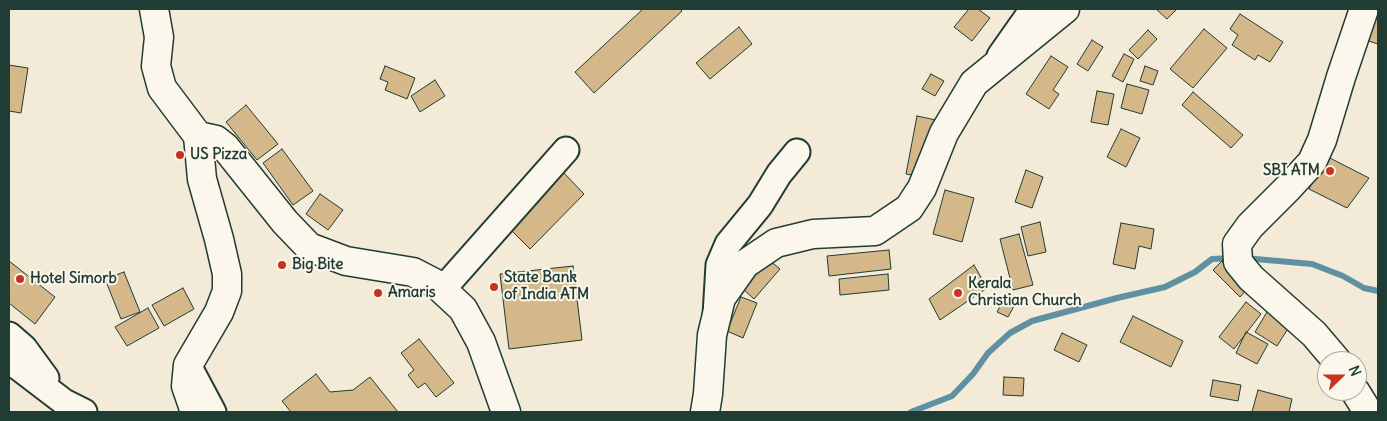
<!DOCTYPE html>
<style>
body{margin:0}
#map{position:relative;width:1387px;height:421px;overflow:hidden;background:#f3ead8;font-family:Delius,sans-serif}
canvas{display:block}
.frame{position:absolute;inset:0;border:10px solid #1f3d34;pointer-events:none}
.north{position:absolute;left:1317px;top:351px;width:50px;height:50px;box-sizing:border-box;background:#fbf7ec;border:1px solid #a3ada2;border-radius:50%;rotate:68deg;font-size:14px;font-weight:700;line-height:20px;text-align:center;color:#1f3d34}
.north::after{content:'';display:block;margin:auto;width:18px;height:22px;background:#c8321e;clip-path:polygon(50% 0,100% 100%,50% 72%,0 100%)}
</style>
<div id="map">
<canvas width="1387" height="421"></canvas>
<div class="frame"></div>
<div class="north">N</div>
</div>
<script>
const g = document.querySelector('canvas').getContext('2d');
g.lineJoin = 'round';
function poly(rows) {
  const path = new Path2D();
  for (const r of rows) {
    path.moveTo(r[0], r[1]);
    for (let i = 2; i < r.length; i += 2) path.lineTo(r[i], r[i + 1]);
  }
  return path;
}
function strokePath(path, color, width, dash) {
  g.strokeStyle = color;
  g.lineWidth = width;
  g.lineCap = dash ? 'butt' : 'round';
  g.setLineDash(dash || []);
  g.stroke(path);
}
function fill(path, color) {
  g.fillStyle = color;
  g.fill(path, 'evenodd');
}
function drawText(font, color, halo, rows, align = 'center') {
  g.font = font + ' Delius,sans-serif';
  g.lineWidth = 4;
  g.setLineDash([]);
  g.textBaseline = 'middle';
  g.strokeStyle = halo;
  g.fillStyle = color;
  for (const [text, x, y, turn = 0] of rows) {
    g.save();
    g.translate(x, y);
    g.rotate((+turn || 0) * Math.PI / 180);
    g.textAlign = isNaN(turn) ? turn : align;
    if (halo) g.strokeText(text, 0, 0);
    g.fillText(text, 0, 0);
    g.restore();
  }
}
strokePath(poly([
 [1244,258,1312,264,1343,276,1364,288,1378,291],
 [911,412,952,396,973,374,988,353,1010,333,1032,321,1117,298,1165,287,1195,272,1212,259,1232,258]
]), '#5f91a2', 6);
const building = poly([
 [643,9,680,9,682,11,594,93,575,72,643,9],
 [969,9,978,9,990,18,972,41,954,27,969,9],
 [1156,9,1177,9,1167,19,1156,9],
 [1375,9,1378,9,1378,44,1365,40,1375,9],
 [1240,14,1283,42,1270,62,1258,55,1255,60,1232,45,1238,35,1230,29,1240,14],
 [739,27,752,44,710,79,696,63,739,27],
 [1204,29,1227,48,1193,88,1170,69,1204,29],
 [1148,30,1157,39,1138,59,1129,50,1148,30],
 [1092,40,1103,47,1088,71,1077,64,1092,40],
 [1124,54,1134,59,1123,82,1112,76,1124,54],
 [1051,56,1068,67,1053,90,1059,94,1049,109,1026,94,1051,56],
 [9,65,28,68,21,113,9,111,9,65],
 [385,66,415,78,407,99,385,90,388,82,380,79,385,66],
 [1145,66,1158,71,1153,85,1140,81,1145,66],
 [931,74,944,81,935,96,922,89,931,74],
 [435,80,445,96,420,112,411,96,435,80],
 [1127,84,1149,90,1142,114,1121,108,1127,84],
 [1097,91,1114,94,1108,125,1091,122,1097,91],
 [1193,92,1243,135,1231,148,1182,105,1193,92],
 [246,105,278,144,257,160,226,122,246,105],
 [917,116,936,120,925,177,906,174,917,116],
 [1121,129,1140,138,1126,167,1107,157,1121,129],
 [282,149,313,191,293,205,263,163,282,149],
 [1326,156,1369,178,1347,208,1309,189,1326,156],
 [1026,170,1043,177,1032,208,1015,202,1026,170],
 [562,171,584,194,530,249,507,226,562,171],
 [945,190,974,198,962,242,933,234,945,190],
 [320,194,343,210,328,230,306,214,320,194],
 [1040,222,1046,252,1028,256,1021,227,1040,222],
 [1121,223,1154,229,1151,249,1139,246,1135,269,1113,264,1121,223],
 [1019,234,1033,285,1013,290,1000,239,1019,234],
 [889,250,891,269,829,276,827,256,889,250],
 [769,260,780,269,754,299,743,289,769,260],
 [9,261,55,297,35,324,9,303,9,261],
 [1222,261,1248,288,1240,297,1213,270,1222,261],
 [974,265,987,288,940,320,929,299,974,265],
 [573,266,582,340,509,349,500,274,573,266],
 [124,272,140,312,121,319,105,279,124,272],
 [888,274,889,290,840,295,839,279,888,274],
 [183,288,194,309,164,326,152,305,183,288],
 [1007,293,1018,299,1008,317,997,312,1007,293],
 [741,297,757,303,743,338,727,331,741,297],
 [1246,302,1261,314,1234,349,1219,337,1246,302],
 [148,308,159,328,127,346,115,327,148,308],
 [1267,312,1289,327,1277,346,1255,332,1267,312],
 [1133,316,1183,341,1171,367,1120,342,1133,316],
 [1246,332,1268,344,1257,364,1236,353,1246,332],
 [1062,333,1087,345,1079,362,1054,350,1062,333],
 [419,339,454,383,436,397,425,383,418,388,408,375,414,370,401,353,419,339],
 [316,374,330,392,353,390,370,377,398,412,291,412,282,401,316,374],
 [1004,377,1024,378,1023,396,1003,395,1004,377],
 [1213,380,1241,385,1238,401,1210,396,1213,380],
 [1258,390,1292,399,1289,412,1252,412,1258,390]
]);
fill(building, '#d4b889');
strokePath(building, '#1f3d34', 1);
const street = poly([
 [1000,56,1033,9],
 [442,290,566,150],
 [716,315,719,265,728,244,760,205,779,174,797,152],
 [9,335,24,348,46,378],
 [9,360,64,402,84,412],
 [188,365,213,412]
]);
const secondary = poly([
 [154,9,159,37,156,66,162,88,198,136,202,179,219,239,227,274,227,291,219,312,188,365,186,386,195,412],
 [198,136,216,140,225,147,285,222,309,247,346,261,413,272,436,284,463,309,481,342,506,412],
 [1337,361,1314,334,1251,278,1238,262,1237,244,1250,226,1288,188,1312,162,1322,140,1341,77,1364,9],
 [1355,391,1368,412],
 [705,412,708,394,712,335,721,298,745,264,776,243,813,234,875,231,909,208,922,188,944,133,974,83,1065,9]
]);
strokePath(street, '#1f3d34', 29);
strokePath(secondary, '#1f3d34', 31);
strokePath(street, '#fbf7ec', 25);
strokePath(secondary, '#fbf7ec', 28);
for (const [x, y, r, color] of [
 [180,155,5,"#c8321e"],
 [1330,171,5,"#c8321e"],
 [282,265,5,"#c8321e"],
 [20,279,5,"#c8321e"],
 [494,287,5,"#c8321e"],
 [378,293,5,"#c8321e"],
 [958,293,5,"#c8321e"]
]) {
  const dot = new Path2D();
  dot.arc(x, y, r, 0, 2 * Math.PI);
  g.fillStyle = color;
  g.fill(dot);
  strokePath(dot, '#fbf7ec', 2);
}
drawText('bold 15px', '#1f3d34', '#fbf7ec', [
 ["US Pizza",190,155],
 ["SBI ATM",1320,171,"right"],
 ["Big Bite",292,265],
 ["State Bank",504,278],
 ["of India ATM",504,295],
 ["Hotel Simorb",30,279],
 ["Kerala",968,284],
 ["Christian Church",968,301],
 ["Amaris",388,293]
], 'left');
</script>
